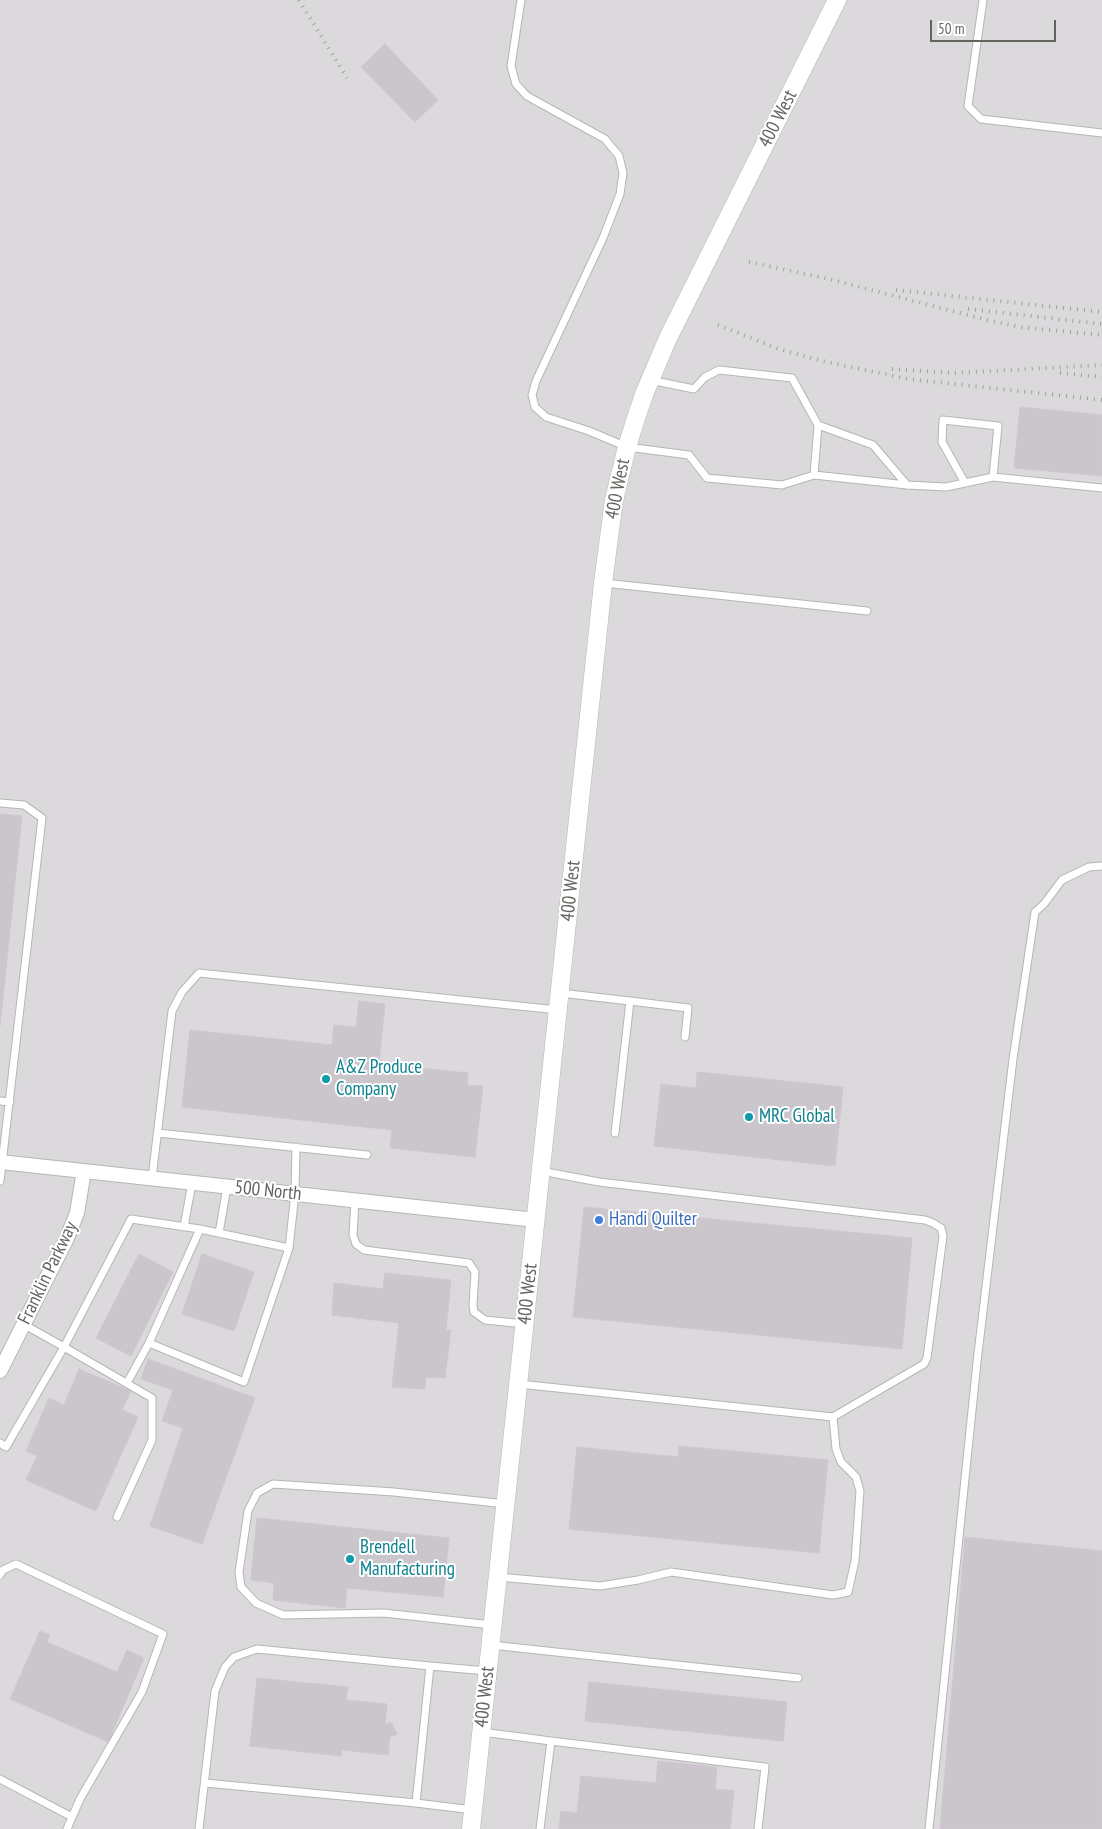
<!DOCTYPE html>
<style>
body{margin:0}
#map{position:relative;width:1102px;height:1829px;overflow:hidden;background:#ede7ee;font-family:"PT Sans Narrow",sans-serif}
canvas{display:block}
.scale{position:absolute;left:930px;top:20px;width:126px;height:22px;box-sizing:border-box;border:2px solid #61655e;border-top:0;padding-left:6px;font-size:15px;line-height:18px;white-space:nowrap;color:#61655e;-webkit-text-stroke:4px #fff;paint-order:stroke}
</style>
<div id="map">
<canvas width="1102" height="1829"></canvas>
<div class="scale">50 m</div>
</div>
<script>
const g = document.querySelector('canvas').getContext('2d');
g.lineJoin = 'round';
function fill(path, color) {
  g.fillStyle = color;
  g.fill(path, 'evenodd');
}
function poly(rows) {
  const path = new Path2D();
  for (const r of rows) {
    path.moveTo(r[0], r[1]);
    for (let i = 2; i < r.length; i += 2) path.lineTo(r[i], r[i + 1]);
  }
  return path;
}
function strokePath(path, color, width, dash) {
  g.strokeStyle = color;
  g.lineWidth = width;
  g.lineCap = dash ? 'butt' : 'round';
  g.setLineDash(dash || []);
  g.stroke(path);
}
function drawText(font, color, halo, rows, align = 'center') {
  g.font = font + ' "PT Sans Narrow",sans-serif';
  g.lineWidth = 4;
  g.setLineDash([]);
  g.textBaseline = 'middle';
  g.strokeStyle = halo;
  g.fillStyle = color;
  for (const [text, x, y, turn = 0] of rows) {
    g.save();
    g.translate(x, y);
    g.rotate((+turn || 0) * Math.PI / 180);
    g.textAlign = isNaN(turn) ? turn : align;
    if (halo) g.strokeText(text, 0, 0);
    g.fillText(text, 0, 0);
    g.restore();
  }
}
fill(poly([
 [0,0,1102,0,1102,1829,0,1829]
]), '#dcd9dd');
const building = poly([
 [385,44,438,100,415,122,361,67,385,44],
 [1020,407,1102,415,1102,476,1014,468,1020,407],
 [0,814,22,816,0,1026,0,814],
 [359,1001,385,1004,379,1064,468,1073,467,1085,483,1086,475,1157,390,1148,392,1130,182,1107,190,1030,332,1045,334,1025,356,1027,359,1001],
 [697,1072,843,1087,835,1166,654,1146,661,1084,696,1088,697,1072],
 [584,1207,912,1238,902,1349,573,1317,584,1207],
 [139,1254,173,1272,131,1356,96,1338,139,1254],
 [202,1254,254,1272,234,1331,182,1314,202,1254],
 [385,1273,451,1280,446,1330,451,1330,445,1378,426,1377,425,1389,392,1387,399,1323,332,1315,334,1283,383,1289,385,1273],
 [148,1359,255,1398,202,1544,150,1526,183,1428,162,1421,173,1390,141,1379,148,1359],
 [79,1369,131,1391,122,1410,138,1417,96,1511,26,1480,37,1456,26,1451,49,1398,64,1405,79,1369],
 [679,1446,828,1460,819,1553,569,1529,577,1447,678,1457,679,1446],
 [257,1518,449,1538,443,1597,347,1588,345,1608,273,1600,274,1583,251,1580,257,1518],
 [965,1537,1102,1551,1102,1829,940,1829,965,1537],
 [40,1631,50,1635,47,1642,117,1672,127,1650,144,1658,108,1742,10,1699,40,1631],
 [257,1678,348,1687,346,1700,387,1704,385,1725,391,1722,397,1734,390,1737,388,1755,342,1750,341,1756,250,1746,257,1678],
 [589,1682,787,1702,783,1741,585,1721,589,1682],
 [658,1761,717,1767,715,1789,734,1791,730,1829,559,1829,561,1811,577,1813,581,1776,656,1783,658,1761]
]);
fill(building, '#cbc5cc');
strokePath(building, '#d0c6d2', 1);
const service = poly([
 [521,0,511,66,516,84,527,96,605,139,619,156,623,173,620,194,603,238,536,381,532,395,535,407,546,417,589,431,627,447,689,455,707,478,782,485,814,475,907,485,946,487,993,477,1102,488],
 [983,0,968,106,981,119,1102,133],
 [650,380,694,389,705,377,719,370,792,378,818,425,873,445,907,485],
 [814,475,818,425],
 [965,483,942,442,943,420,998,426,993,477],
 [604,583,867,611],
 [0,803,24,805,42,818,0,1181],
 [560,993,630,1001,615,1133],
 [630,1001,688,1008,685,1037],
 [0,1101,10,1102],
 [158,1133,367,1155],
 [152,1178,172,1011,182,992,199,973,558,1010],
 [355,1200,353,1235,356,1244,364,1250,469,1263,475,1272,473,1305,474,1312,485,1320,525,1324],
 [184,1227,192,1183],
 [219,1233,227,1187],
 [289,1248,200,1229,149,1343,244,1382,289,1248,295,1193,296,1147],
 [127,1383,149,1343],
 [519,1384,833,1417,924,1364,927,1358,943,1236,941,1228,933,1223,925,1220,599,1182,541,1171],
 [0,1443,6,1447,64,1347,23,1324],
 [117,1517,152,1440,152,1398,64,1347,131,1219,200,1229],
 [0,1575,3,1570,16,1564,163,1634,142,1692,80,1799,67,1829],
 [498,1577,600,1586,638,1580,671,1572,833,1595,848,1592,855,1561,860,1491,856,1477,841,1462,836,1449,833,1417],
 [492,1625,384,1613,283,1615,256,1603,241,1587,239,1572,248,1511,257,1493,273,1484,394,1492,506,1504],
 [491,1645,798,1678],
 [482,1732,551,1741,540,1829],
 [551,1741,765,1767,758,1829],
 [0,1779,72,1817],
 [205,1783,416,1803],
 [473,1810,416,1803,430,1666,487,1671],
 [199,1829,215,1691,225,1667,234,1657,257,1649,430,1666],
 [929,1829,977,1362,1013,1059,1035,912,1044,904,1062,880,1089,867,1102,866]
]);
const minor = poly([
 [0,1162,536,1220],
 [0,1371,67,1238,77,1213,84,1171]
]);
const tertiary = poly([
 [471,1829,603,583,614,500,627,447,636,418,645,392,668,338,837,0]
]);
strokePath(service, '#b3b7b2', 9);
strokePath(minor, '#b3b7b2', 16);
strokePath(tertiary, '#b3b7b2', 19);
strokePath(service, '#fff', 7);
strokePath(minor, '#fff', 14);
strokePath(tertiary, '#fff', 18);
strokePath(poly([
 [299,0,347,78],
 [749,262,825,278,987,320,1020,327,1102,335],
 [896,290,1102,312],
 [968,309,1102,324],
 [718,325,779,349,822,361,908,379,1102,400],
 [892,369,954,373,1102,365],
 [1060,373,1102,377]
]), '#9ea09d', 4, [1, 6]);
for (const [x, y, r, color] of [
 [326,1079,5,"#0f9aa8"],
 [749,1117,5,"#0f9aa8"],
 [599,1220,5,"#3f7fe0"],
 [350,1559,5,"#0f9aa8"]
]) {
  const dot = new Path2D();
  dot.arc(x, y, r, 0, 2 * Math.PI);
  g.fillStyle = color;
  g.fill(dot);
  strokePath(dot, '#fff', 2);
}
drawText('19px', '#61655e', '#fff', [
 ["400 West",778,119,-63],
 ["400 West",618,489,-79],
 ["400 West",571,891,-84],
 ["500 North",268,1191,6],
 ["Franklin Parkway",48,1273,-64],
 ["400 West",528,1294,-84],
 ["400 West",485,1697,-84]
]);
drawText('19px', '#0d838f', '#fff', [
 ["A&Z Produce",336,1068],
 ["Company",336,1090],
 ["MRC Global",759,1117],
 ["Brendell",360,1548],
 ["Manufacturing",360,1570]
], 'left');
drawText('19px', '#366cbe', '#fff', [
 ["Handi Quilter",609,1220]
], 'left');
</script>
